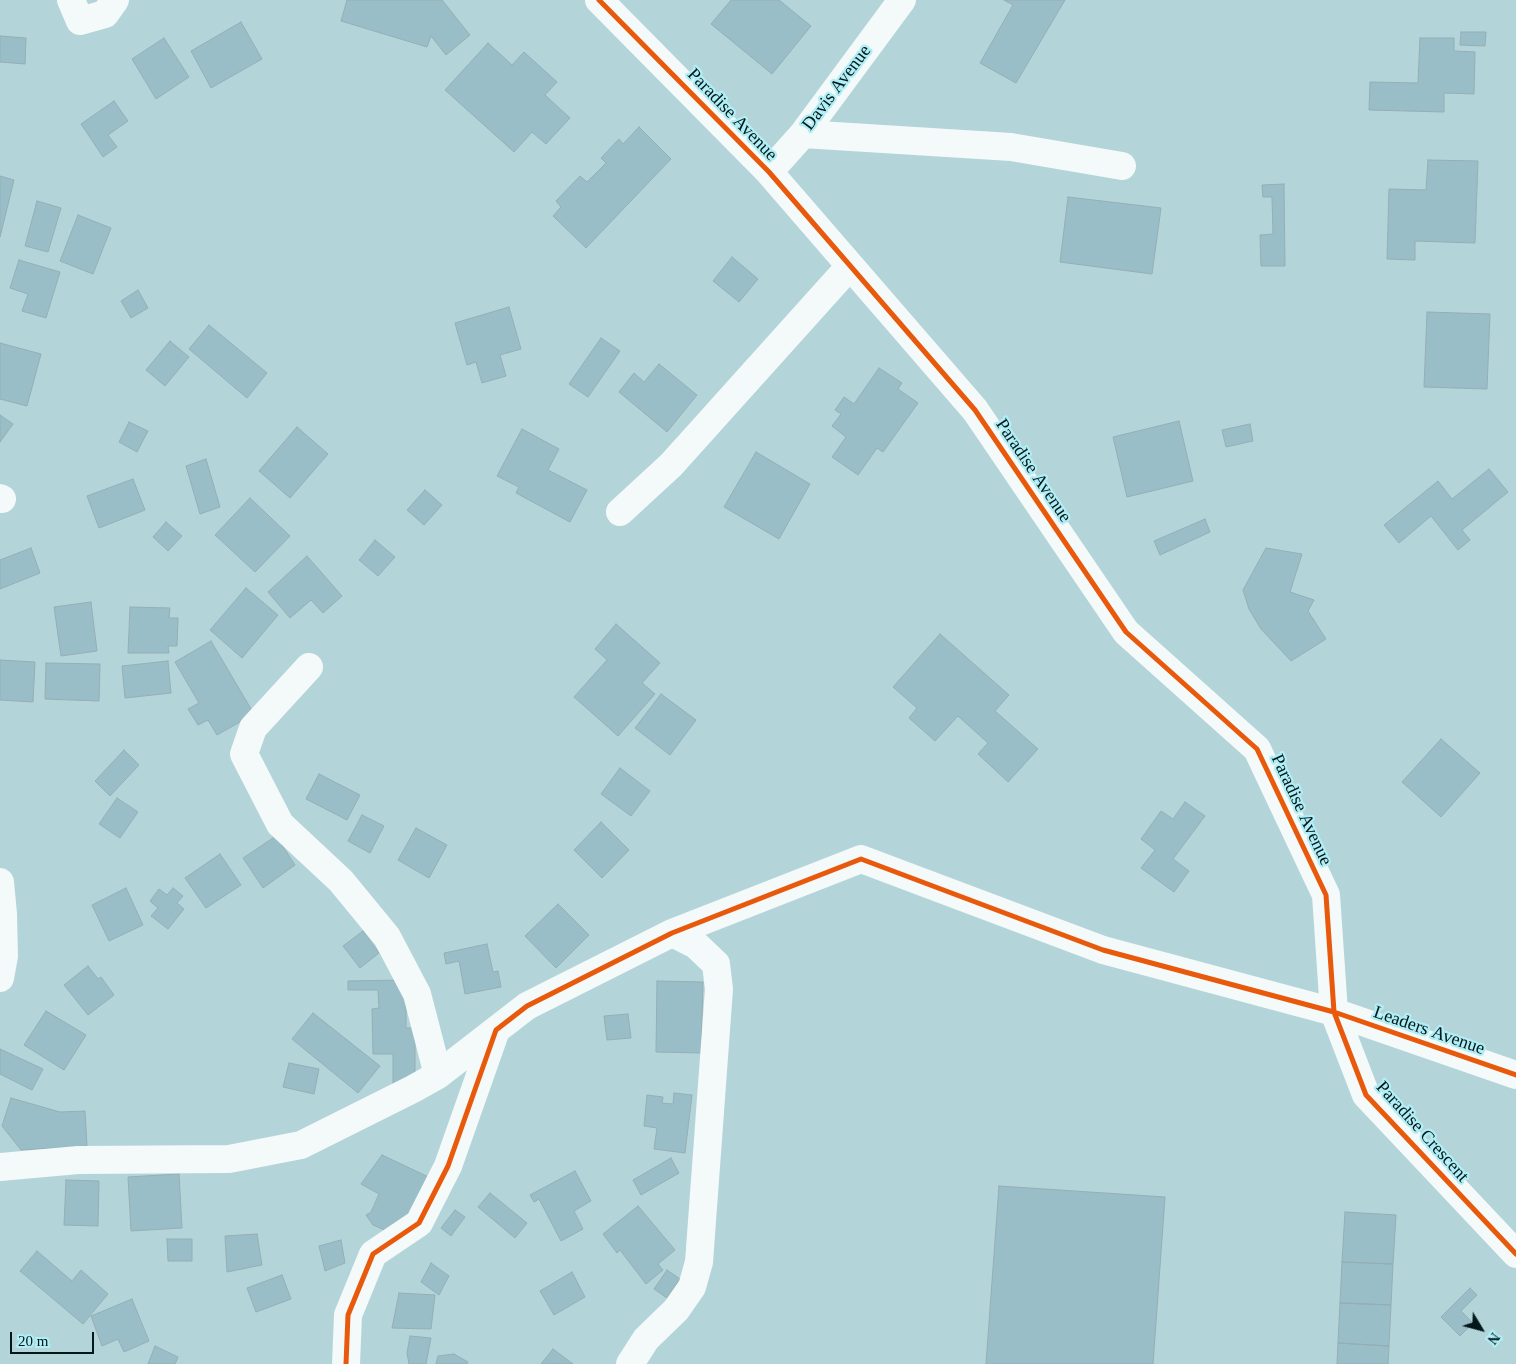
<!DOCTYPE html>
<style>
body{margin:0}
#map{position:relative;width:1516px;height:1364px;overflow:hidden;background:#b3d4d9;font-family:Georgia,serif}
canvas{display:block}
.north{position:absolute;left:1456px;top:1304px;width:50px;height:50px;-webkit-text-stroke:4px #b1eef5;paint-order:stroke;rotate:127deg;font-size:14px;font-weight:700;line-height:20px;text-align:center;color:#01181b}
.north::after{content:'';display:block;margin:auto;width:18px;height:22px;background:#01181b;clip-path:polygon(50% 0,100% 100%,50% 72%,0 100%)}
.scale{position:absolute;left:10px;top:1332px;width:84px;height:22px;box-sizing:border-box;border:2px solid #01181b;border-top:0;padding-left:6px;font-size:15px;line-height:18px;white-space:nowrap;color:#01181b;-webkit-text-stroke:4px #b1eef5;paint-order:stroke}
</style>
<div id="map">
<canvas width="1516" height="1364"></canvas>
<div class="north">N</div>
<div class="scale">20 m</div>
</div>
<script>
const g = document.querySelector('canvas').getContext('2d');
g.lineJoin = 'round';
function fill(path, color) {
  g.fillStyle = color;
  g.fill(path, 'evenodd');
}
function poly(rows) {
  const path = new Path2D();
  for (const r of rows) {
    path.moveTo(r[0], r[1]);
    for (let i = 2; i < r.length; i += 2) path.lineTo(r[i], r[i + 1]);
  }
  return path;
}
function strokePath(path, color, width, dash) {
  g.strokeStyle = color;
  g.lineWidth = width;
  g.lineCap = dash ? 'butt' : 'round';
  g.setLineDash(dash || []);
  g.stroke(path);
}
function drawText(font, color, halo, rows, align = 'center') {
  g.font = font + ' Georgia,serif';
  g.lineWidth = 4.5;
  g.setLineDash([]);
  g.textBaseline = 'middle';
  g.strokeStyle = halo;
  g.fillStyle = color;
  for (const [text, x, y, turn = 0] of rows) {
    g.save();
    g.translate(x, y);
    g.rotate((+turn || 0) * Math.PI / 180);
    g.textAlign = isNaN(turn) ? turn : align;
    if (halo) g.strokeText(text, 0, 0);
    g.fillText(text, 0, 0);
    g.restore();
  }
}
const building = poly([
 [347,0,442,0,470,35,446,55,431,36,427,47,341,21,347,0],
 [731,0,779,0,811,26,772,74,711,24,731,0],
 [1004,0,1065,0,1016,83,980,63,1013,5,1004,0],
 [241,22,262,59,211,88,191,51,241,22],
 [1461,32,1486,32,1485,46,1460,45,1461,32],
 [0,36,26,38,25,64,0,62,0,36],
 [164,38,189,77,156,99,132,59,164,38],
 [1420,38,1454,38,1454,51,1475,52,1474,94,1444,93,1444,112,1369,110,1370,82,1418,83,1420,38],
 [488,43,512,65,524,52,557,82,545,95,570,118,546,144,532,132,514,152,445,90,488,43],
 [114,101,128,121,108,135,117,147,103,157,81,124,114,101],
 [639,127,671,159,586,248,553,216,561,207,556,201,580,176,587,182,606,163,601,158,619,139,623,144,639,127],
 [1428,160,1478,161,1475,243,1415,241,1415,260,1387,259,1389,189,1426,190,1428,160],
 [0,176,14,180,0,237,0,176],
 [1284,184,1285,266,1261,266,1260,235,1273,234,1272,197,1263,197,1262,185,1284,184],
 [1068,197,1161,208,1152,274,1060,262,1068,197],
 [37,201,61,208,48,252,25,246,37,201],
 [78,215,111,228,93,274,60,261,78,215],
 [732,257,758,279,739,302,713,281,732,257],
 [19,260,60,272,46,318,22,311,28,294,10,288,19,260],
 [138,290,148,308,131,318,121,301,138,290],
 [509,307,521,349,500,355,506,376,482,383,476,362,467,365,455,323,509,307],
 [1427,312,1490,314,1487,389,1424,387,1427,312],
 [209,325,267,373,247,398,189,349,209,325],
 [601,338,620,351,588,397,569,384,601,338],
 [170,341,189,357,165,386,146,370,170,341],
 [0,343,41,354,27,406,0,399,0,343],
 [659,364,697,395,667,432,619,392,634,373,644,382,659,364],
 [879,368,902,383,898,389,918,403,883,452,877,448,858,475,832,457,846,437,832,426,841,414,835,410,844,397,854,404,879,368],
 [0,415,13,424,0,442,0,415],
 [1179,421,1193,481,1127,497,1113,437,1179,421],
 [129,422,148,431,137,452,119,442,129,422],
 [1250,424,1253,441,1226,447,1222,430,1250,424],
 [297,427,328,454,290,498,259,471,297,427],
 [522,429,559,449,548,470,587,490,570,522,516,493,519,487,497,476,522,429],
 [756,452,810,484,779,539,724,507,756,452],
 [206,459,220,507,200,514,186,466,206,459],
 [1489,469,1508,492,1462,530,1470,540,1458,550,1431,516,1399,543,1384,525,1438,481,1452,499,1489,469],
 [133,479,145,510,99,528,87,496,133,479],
 [425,490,442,505,424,525,407,510,425,490],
 [250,498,290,536,255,572,215,535,250,498],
 [1205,519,1210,532,1160,555,1154,541,1205,519],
 [166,522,182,536,168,551,153,537,166,522],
 [375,540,395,557,378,576,359,560,375,540],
 [31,548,40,573,0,589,0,560,31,548],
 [1266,548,1302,554,1290,592,1314,600,1308,611,1326,639,1291,661,1261,629,1249,609,1243,590,1266,548],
 [307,556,342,596,323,613,311,600,290,618,268,592,307,556],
 [246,588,278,615,242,658,210,630,246,588],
 [91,602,97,651,61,656,54,607,91,602],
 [130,607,170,608,169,618,178,618,177,646,168,646,169,653,128,653,130,607],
 [616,624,660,663,642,683,655,694,618,736,574,697,607,660,595,649,616,624],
 [940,634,1009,695,995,711,1038,749,1008,782,978,754,988,743,958,716,935,741,909,718,917,708,893,687,940,634],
 [211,641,254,714,217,735,208,720,198,725,188,709,199,703,175,662,211,641],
 [0,660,35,662,33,702,0,700,0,660],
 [168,661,171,693,125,698,122,666,168,661],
 [46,663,100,664,99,701,45,699,46,663],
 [661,694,696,720,670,755,635,728,661,694],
 [1441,739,1480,773,1441,817,1402,782,1441,739],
 [124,750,139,765,110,796,95,781,124,750],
 [620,768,650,791,631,816,601,794,620,768],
 [319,774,360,795,347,820,306,799,319,774],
 [117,798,138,812,120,838,99,824,117,798],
 [1185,802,1205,816,1173,859,1189,871,1174,892,1141,868,1155,850,1141,839,1161,811,1173,819,1185,802],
 [362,815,384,826,370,853,348,841,362,815],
 [601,822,629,850,602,878,574,850,601,822],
 [416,828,447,845,429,878,398,860,416,828],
 [276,836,295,865,263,888,243,858,276,836],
 [220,854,241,885,206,908,185,878,220,854],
 [126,888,143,925,109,941,92,905,126,888],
 [173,888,183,896,177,903,184,909,168,929,151,916,158,908,150,901,159,889,167,895,173,888],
 [558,904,589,935,556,968,525,936,558,904],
 [363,931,379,953,360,968,343,946,363,931],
 [487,944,493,972,498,971,501,987,465,994,459,961,446,964,444,953,487,944],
 [88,966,98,979,101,977,114,995,88,1015,64,985,88,966],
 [406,980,406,1028,415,1028,415,1085,393,1086,393,1054,373,1054,372,1009,379,1008,378,990,348,990,348,981,406,980],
 [657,981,703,982,701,1053,656,1052,657,981],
 [46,1011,86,1035,64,1070,24,1045,46,1011],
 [313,1013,380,1066,358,1093,292,1039,313,1013],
 [628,1014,631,1038,607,1040,604,1016,628,1014],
 [0,1049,43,1069,32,1090,0,1074,0,1049],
 [289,1063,319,1069,314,1094,283,1087,289,1063],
 [674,1093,692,1095,685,1153,654,1149,657,1128,644,1126,647,1095,663,1097,662,1103,673,1104,674,1093],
 [11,1098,60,1112,85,1111,87,1146,21,1150,2,1126,11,1098],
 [382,1155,435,1180,408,1220,392,1233,373,1225,366,1215,371,1212,379,1194,361,1184,382,1155],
 [671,1158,679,1173,641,1195,633,1180,671,1158],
 [575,1171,591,1201,574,1211,583,1229,561,1241,539,1199,534,1202,530,1195,575,1171],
 [179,1174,182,1228,131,1231,128,1177,179,1174],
 [66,1180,99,1181,98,1226,64,1225,66,1180],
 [999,1186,1165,1197,1153,1364,986,1364,999,1186],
 [490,1193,527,1223,515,1238,478,1207,490,1193],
 [638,1206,675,1250,658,1264,663,1270,646,1284,620,1250,617,1253,603,1234,638,1206],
 [455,1210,465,1217,451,1236,441,1228,455,1210],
 [1345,1212,1396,1215,1393,1264,1342,1262,1345,1212],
 [257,1234,262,1265,227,1272,225,1236,257,1234],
 [167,1239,192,1239,192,1261,168,1261,167,1239],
 [341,1240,345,1263,325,1271,319,1246,341,1240],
 [37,1251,72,1281,81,1270,108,1294,83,1324,20,1271,37,1251],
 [1342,1262,1393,1264,1391,1305,1340,1303,1342,1262],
 [431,1263,449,1276,439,1295,421,1282,431,1263],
 [667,1270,680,1279,667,1298,654,1289,667,1270],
 [572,1272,585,1297,554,1315,540,1291,572,1272],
 [282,1275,291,1299,256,1312,247,1288,282,1275],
 [1470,1288,1477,1295,1461,1311,1473,1323,1460,1336,1441,1317,1470,1288],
 [399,1293,435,1295,431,1329,392,1328,399,1293],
 [132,1299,149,1341,124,1352,118,1339,102,1346,91,1316,132,1299],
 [1340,1303,1391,1305,1389,1346,1338,1343,1340,1303],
 [410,1336,431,1338,426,1364,409,1364,407,1353,410,1336],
 [1338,1343,1389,1346,1388,1364,1337,1364,1338,1343],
 [155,1346,178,1357,175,1364,148,1364,155,1346],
 [553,1349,573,1364,541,1364,553,1349],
 [454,1354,468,1362,467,1364,436,1364,438,1356,454,1354]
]);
fill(building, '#9abec8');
strokePath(building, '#95aeb4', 1);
strokePath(poly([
 [71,0,80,21,105,14,115,0],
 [599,0,769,172,975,410,1126,632,1257,749,1326,895,1334,1012,1366,1095,1516,1254],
 [803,134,1011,147,1122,166],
 [769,172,803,134,902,0],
 [0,498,2,499],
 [620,512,671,465,850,266],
 [309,667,253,728,244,754,280,824,341,881,387,937,417,994,438,1075],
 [0,882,3,914,4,956,0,978],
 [0,1167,78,1160,229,1159,301,1145,413,1089,438,1075,496,1030],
 [346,1364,348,1315,373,1254,419,1223,448,1166,496,1030,527,1006,672,933,861,859,1103,950,1334,1012,1516,1075],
 [630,1364,646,1339,676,1310,692,1287,699,1262,719,989,716,964,696,945,672,933]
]), '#f4f9f9', 28);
strokePath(poly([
 [599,0,769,172,975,410,1126,632,1257,749,1326,895,1334,1012,1366,1095,1516,1254],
 [346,1364,348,1315,373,1254,419,1223,448,1166,496,1030,527,1006,672,933,861,859,1103,950,1334,1012,1516,1075]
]), '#e8590c', 5);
drawText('18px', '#01181b', '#b1eef5', [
 ["Davis Avenue",837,88,-53],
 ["Paradise Avenue",732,115,46],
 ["Paradise Avenue",1033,471,56],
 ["Paradise Avenue",1301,810,65],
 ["Leaders Avenue",1429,1031,19],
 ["Paradise Crescent",1422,1132,48]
]);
</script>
